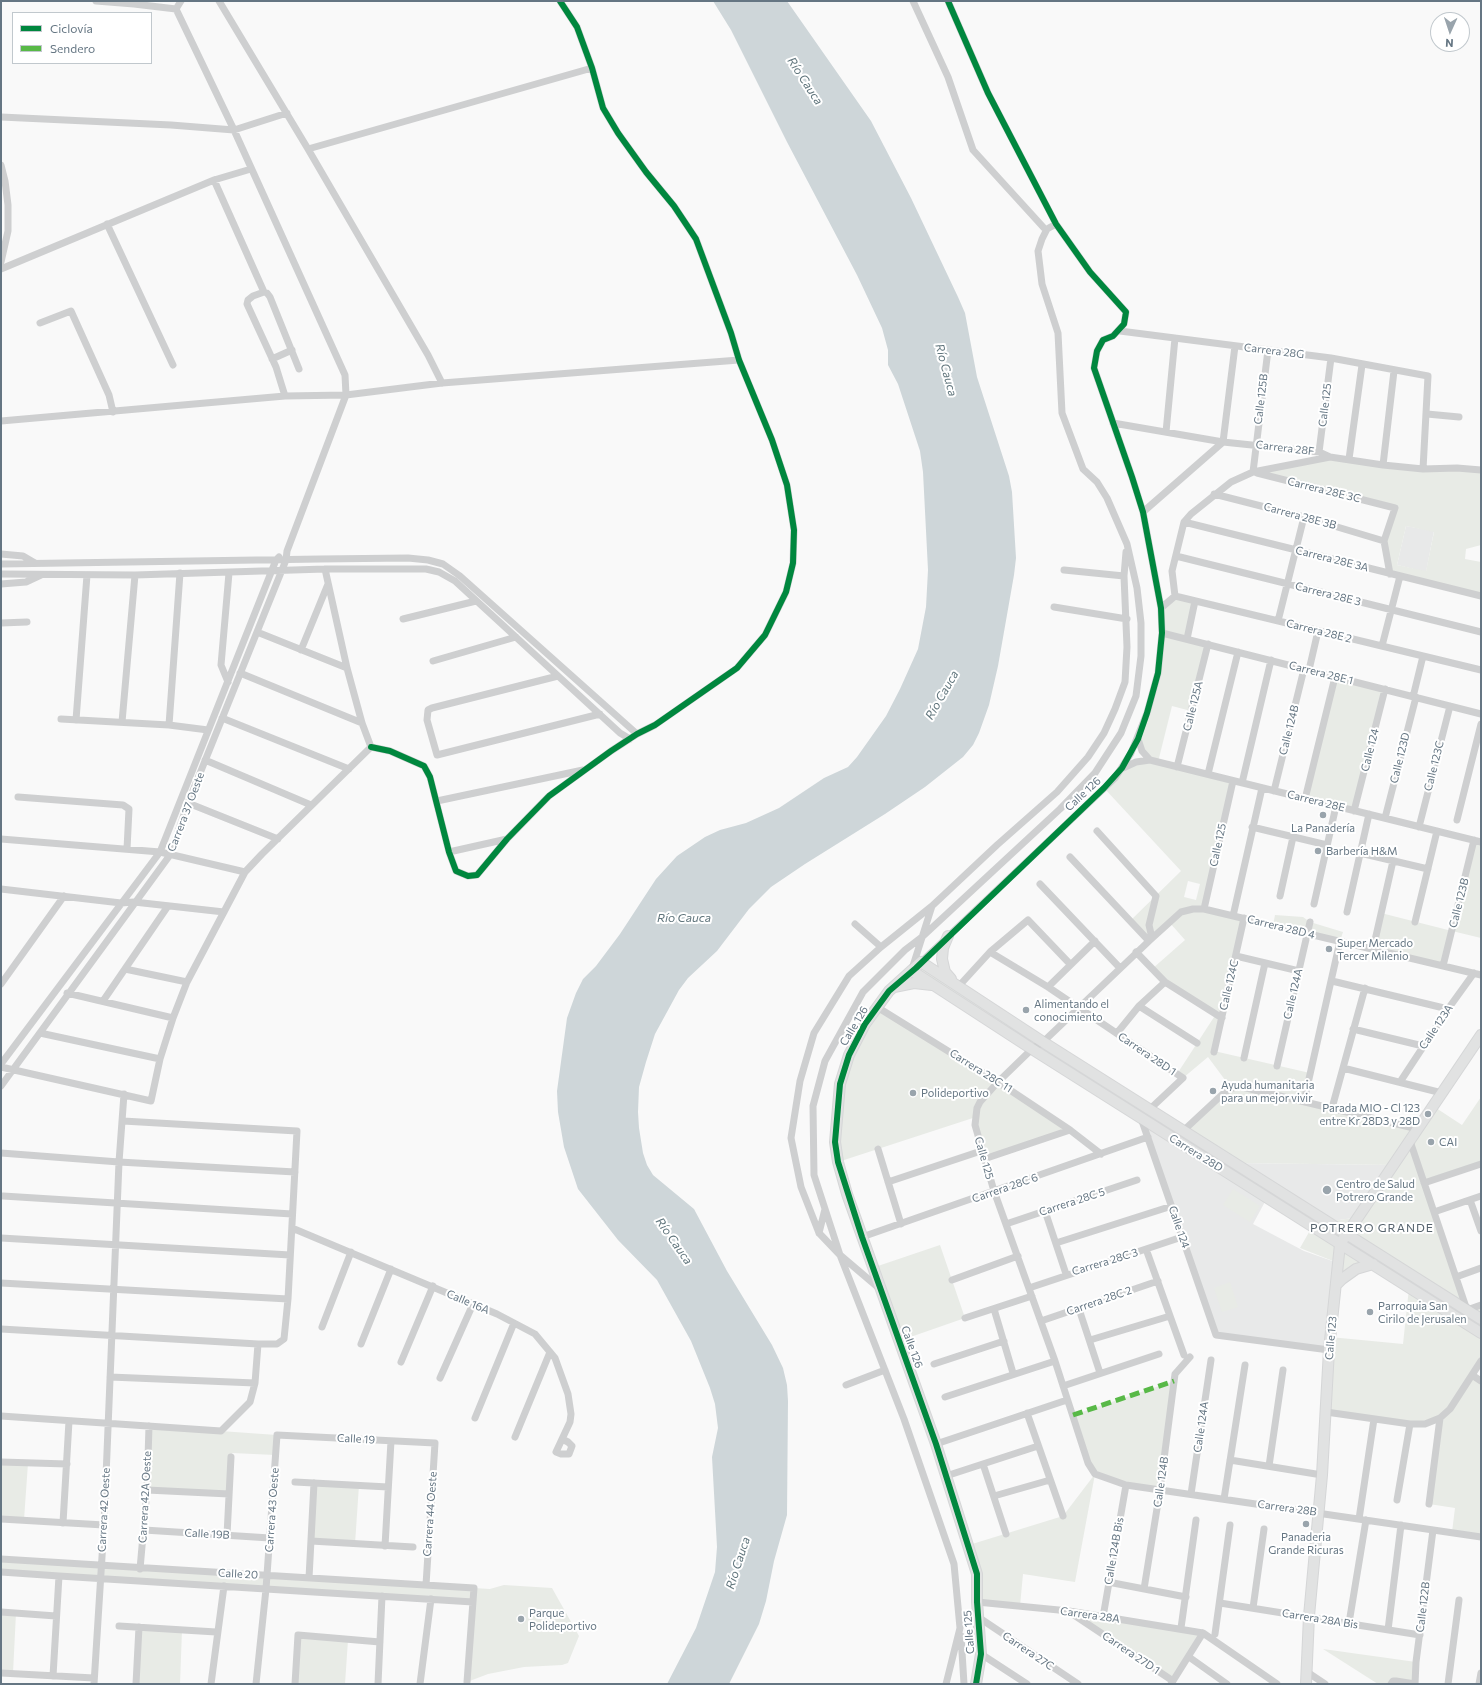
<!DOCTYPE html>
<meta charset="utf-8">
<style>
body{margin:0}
#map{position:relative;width:1482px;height:1685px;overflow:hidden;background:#f9f9f9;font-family:Commissioner,sans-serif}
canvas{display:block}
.frame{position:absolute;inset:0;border:2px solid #657683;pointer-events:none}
.legend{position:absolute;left:12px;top:12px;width:140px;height:52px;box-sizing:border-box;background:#fff;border:1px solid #c1c8cd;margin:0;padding:5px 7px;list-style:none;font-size:12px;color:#657683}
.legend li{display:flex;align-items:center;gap:8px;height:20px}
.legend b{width:20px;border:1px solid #c1c8cd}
.north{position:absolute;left:1430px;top:12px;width:40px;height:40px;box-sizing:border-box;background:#fff;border:1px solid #c1c8cd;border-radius:50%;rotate:183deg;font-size:11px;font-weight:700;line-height:16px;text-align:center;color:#657683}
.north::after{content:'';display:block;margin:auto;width:14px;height:18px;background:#99a4ac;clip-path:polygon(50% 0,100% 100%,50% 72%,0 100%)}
</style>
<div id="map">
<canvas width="1482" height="1685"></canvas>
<div class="frame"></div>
<ul class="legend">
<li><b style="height:5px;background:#00873e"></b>Ciclovía</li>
<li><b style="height:5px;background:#58b947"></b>Sendero</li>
</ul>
<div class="north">N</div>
</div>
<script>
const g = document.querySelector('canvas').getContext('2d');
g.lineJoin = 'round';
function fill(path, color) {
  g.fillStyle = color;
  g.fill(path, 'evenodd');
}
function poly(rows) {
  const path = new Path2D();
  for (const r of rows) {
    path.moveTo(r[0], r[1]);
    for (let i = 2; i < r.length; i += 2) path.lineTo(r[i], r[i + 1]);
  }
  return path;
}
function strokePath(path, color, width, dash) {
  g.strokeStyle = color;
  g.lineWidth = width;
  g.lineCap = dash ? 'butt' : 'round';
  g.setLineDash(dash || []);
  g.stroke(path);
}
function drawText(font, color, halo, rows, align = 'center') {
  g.font = font + ' Commissioner,sans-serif';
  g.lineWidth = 4;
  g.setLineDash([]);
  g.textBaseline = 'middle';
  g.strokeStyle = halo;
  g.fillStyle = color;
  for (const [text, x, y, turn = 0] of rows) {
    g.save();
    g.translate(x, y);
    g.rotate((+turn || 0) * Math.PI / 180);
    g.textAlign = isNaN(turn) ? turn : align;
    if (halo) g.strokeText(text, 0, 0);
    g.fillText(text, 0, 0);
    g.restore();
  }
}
fill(poly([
 [1406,526,1434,531,1426,572,1397,565],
 [1141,1118,1267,1198,1253,1224,1304,1251,1338,1263,1329,1350,1216,1335],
 [1235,1163,1394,1165,1353,1218,1332,1221]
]), '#e8e9e9');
fill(poly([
 [1330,457,1383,465,1481,470,1481,545,1466,549,1465,559,1481,562,1481,596,1390,574,1384,541,1395,508,1253,472],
 [1406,526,1434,532,1426,571,1397,565],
 [1175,596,1195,601,1187,639,1208,644,1191,711,1172,706,1158,762,1233,781,1204,909,1244,918,1214,1051,1310,1073,1304,1101,1417,1129,1433,1106,1462,1125,1481,1097,1481,1164,1424,1183,1467,1310,1481,1305,1481,1361,1472,1375,1481,1381,1481,1537,1452,1532,1455,1508,1429,1504,1440,1418,1425,1424,1326,1412,1330,1337,1403,1344,1409,1288,1373,1264,1342,1278,1338,1263,1300,1248,1312,1227,916,968,921,962,1183,1130,1231,1088,1208,1057,1183,1078,1177,1074,1216,1014,1152,969,1185,940,1170,923,1149,941,1130,921,1181,871,1104,788,1122,768,1150,760,1139,745,1158,673,1161,608],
 [1188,881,1200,884,1196,900,1184,897],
 [1236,1163,1393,1165,1353,1218,1332,1221],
 [1335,677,1385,689,1354,811,1305,799],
 [1474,840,1481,842,1481,938,1452,931,1443,966,1373,949,1381,913,1452,931],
 [1275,915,1303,917,1310,922,1343,932,1340,941,1273,925],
 [877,1007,1070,1130,984,1159,976,1117,838,1162,840,1084],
 [1233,1189,1260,1206,1250,1222,1223,1205],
 [940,1245,965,1318,899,1341,872,1268],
 [1230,1282,1238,1307,1222,1312,1214,1288],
 [1174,1381,1160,1490,1095,1474,1075,1582,1023,1574,1020,1606,977,1602,969,1545,1063,1516,1095,1474,1073,1415],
 [149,1426,277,1435,275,1455,232,1453,229,1494,147,1490],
 [1,1462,28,1463,24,1520,1,1519],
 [314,1483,359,1485,355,1544,311,1541],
 [1,1559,490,1589,504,1585,552,1588,579,1636,568,1663,562,1665,524,1667,488,1674,467,1682,473,1602,1,1572],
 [1069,1611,1203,1633,1173,1681],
 [1,1612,16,1613,13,1673,1,1673],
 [139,1627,182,1630,180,1684,136,1684],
 [298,1635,348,1640,345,1684,295,1684],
 [1323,1649,1416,1662,1415,1684,1378,1684]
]), '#e8ebe6');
fill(poly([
 [713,1,787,1,871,121,911,198,958,297,965,313,977,377,1009,476,1012,492,1016,558,1014,575,998,666,989,705,979,733,973,745,963,757,925,787,885,814,805,864,771,887,749,909,717,951,688,978,679,990,655,1034,646,1062,639,1087,638,1112,639,1128,643,1153,647,1165,653,1175,694,1209,727,1271,772,1345,783,1368,787,1385,788,1401,787,1515,774,1561,766,1601,759,1624,729,1684,667,1684,696,1628,715,1572,717,1547,712,1457,718,1428,715,1404,710,1388,691,1341,657,1280,618,1240,578,1189,564,1147,558,1112,557,1091,567,1018,576,993,583,979,596,966,620,934,656,879,677,856,705,837,720,830,746,823,779,808,824,778,848,767,857,757,886,716,900,689,918,649,926,607,928,570,923,472,920,451,898,384,888,365,888,350,882,328,857,275,787,142,731,30]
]), '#ced6d9');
const secondary = poly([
 [948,936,943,948,942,959,945,972,951,979],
 [912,971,1032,1049,1481,1333],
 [894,987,914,983,932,985],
 [1336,1285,1342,1279,1356,1269,1373,1264],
 [976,1684,981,1654,977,1602,977,1574,936,1444,847,1194,838,1162,835,1142,840,1084,849,1055,865,1024,889,991,921,962,1043,1042,1481,1319],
 [1306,1684,1309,1616,1322,1475,1329,1350,1340,1244,1481,1035]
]);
strokePath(secondary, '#d5d6d7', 12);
strokePath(poly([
 [96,1,134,4,176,9],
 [219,1,308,149,428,355,442,383],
 [913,1,948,77,973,150,1044,228,1047,229],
 [176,9,181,1],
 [1,117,171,125,234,130,287,113],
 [308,149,592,68],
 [1,165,5,181,8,205,8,231,1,262],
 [214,180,264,292],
 [107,224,173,365],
 [1,269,214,180,251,169],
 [40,323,71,311,109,395,113,412],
 [1120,331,1331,358,1428,376,1423,469],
 [272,359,292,350],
 [285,396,276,367,247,304,248,300,253,296,264,292,267,293,270,297,299,369],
 [1427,414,1459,417],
 [1,421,285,396,346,395,442,383,739,360],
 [1113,423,1223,442,1319,452,1330,457,1383,465,1423,469,1457,468,1481,470],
 [1166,432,1175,338],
 [1319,452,1331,358],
 [1349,459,1362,365],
 [1383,465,1394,371],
 [1253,472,1268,350],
 [1257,473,1395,508,1384,541,1390,574],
 [1214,494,1304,517,1384,541],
 [1143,512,1223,442,1235,346],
 [1184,522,1481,596],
 [1,554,23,556,35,563],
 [1176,556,1481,632],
 [1,564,320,559,408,558,428,560,443,564,460,576,637,734],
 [325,569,347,668,362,723,371,747],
 [1064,570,1124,576],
 [1,574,135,575,325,569,426,569,439,572,455,581,620,733,630,739],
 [1,584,26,582,41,575],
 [1175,596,1481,670],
 [1175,596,1172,571,1184,522,1191,514,1231,482,1253,472,1330,457],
 [1054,607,1127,619],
 [1161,608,1175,596],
 [403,619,476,601],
 [1278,621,1304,517],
 [1,623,27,622],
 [257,632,347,668],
 [1162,633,1481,714],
 [1187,639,1195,601],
 [1382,646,1400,576],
 [301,650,328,584],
 [433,661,516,637],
 [1309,670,1318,631],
 [240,673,362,723],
 [558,676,432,708,428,710,427,720,437,755,600,714],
 [228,682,221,665,229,573],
 [1413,697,1423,656],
 [222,718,349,769],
 [61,719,169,725,208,730],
 [76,720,87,575],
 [122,722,135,575],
 [169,725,180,573],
 [1138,739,1142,751,1150,760],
 [371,747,390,751,424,766,430,777,449,852,456,871,468,876,477,875,507,839,549,796,611,751,637,734,655,725,737,668,765,635,786,592,793,563,794,530,787,485,772,440,739,360,731,333,696,239,674,206,646,172,618,133,603,108,592,68,577,27,560,1],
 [205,760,311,805],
 [1177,767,1208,644],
 [1123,768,1136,762,1150,760,1481,842],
 [1208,774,1238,652],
 [1242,783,1271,660],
 [1274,791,1304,669],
 [18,797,123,805,129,809,127,849],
 [1305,799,1335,677],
 [437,801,583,770],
 [188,803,278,839],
 [1354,811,1385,689],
 [1385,818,1416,697],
 [1457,820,1481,724],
 [1252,827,1327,845],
 [1419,827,1450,706],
 [1097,831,1156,896,1149,925,1152,938],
 [1,839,160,852,245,872],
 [449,852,507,839],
 [1360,853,1428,869],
 [1070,857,1149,941],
 [1040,884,1120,968],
 [1,889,121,903,134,902,224,912],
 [1280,896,1293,837],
 [1314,904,1336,806],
 [1204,909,1233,781],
 [1347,912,1369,814],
 [1233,916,1262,788],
 [1415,922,1437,831],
 [855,924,881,947],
 [1373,949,1393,861],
 [990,952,1048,987,1183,1078,1150,1109],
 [1136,952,1165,982,1222,1018],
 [1236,956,1299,971],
 [921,962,1115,778,1131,753,1147,713,1158,673,1162,633,1161,608,1143,512,1132,477,1094,368,1097,351,1103,340,1113,336,1124,324,1126,312,1090,272,1056,224,988,93,948,1],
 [1443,966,1474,840],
 [125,969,187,982],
 [912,969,932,906],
 [1481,975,1204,909,1193,909,1181,912,1149,941,1043,1042,1032,1049,998,1082,980,1102,977,1108,975,1125,994,1191,1055,1361,1088,1463,1095,1474,1126,1485,1481,1537],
 [1332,981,1448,1009],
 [1,984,64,896],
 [958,987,990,952,1028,920,1070,964],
 [1048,987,1095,941],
 [67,993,173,1018],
 [103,1001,168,906],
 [1139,1006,1197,1043],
 [877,1007,998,1082,1070,1130,1101,1154],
 [1353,1029,1423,1046],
 [40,1033,160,1059],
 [1117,1033,1139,1006,1165,982],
 [1214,1052,1244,918],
 [1244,1058,1265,963],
 [1,1064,160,852,272,570,276,560,279,557],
 [1277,1066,1310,922],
 [1,1067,151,1101,160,1059,173,1018,187,982,245,872,262,854,371,747],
 [1343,1068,1442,1093],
 [1400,1082,1448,1009,1474,973],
 [1,1086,170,855,188,803,286,560,287,551,346,395,345,375,234,130,176,9],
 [1304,1101,1340,941],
 [1332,1108,1365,988],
 [1141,1118,1216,1335,1329,1350],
 [1183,1131,1226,1091,1238,1086,1418,1129],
 [1410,1141,1467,1310,1481,1305],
 [878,1149,901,1224],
 [1,1153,119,1162,295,1172],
 [984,1159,1070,1130],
 [888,1182,981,1151],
 [1424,1183,1481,1164],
 [3,1196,292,1214],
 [1470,1200,1481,1231],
 [1045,1211,1066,1274],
 [1434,1212,1481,1196],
 [1006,1224,1137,1180],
 [292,1228,497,1314,535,1334,555,1358,568,1394,571,1414,570,1422,556,1452,561,1454,569,1454,572,1446,568,1442,562,1439],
 [819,1233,825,1209],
 [862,1237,1148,1137],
 [1,1238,290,1255],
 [1056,1243,1172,1206],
 [1146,1249,1184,1355],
 [1456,1277,1481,1268],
 [952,1280,1018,1256],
 [1,1283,288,1299],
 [1029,1288,1182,1237],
 [880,1289,840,1255,819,1233,801,1187,791,1138,800,1081,814,1033,849,976,881,947,932,906,997,845,1057,792,1088,757,1104,733,1115,709,1125,682,1127,647,1124,576,1126,552],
 [994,1309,1013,1373],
 [1079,1309,1100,1373],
 [965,1318,1032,1296],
 [1041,1321,1158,1281],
 [322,1327,351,1252],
 [1,1329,258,1344,277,1344,284,1339,288,1299,297,1131,123,1121],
 [1090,1340,1170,1316],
 [361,1344,391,1269],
 [401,1362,433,1286],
 [934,1364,1004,1341],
 [1472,1375,1481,1381],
 [110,1377,255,1383],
 [440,1378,473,1304],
 [846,1385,885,1370],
 [1063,1386,1159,1354],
 [945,1397,1055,1361],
 [1326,1412,1410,1424,1425,1424,1440,1418,1450,1409,1481,1361],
 [1027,1413,1063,1516],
 [1,1416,221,1431,250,1402,255,1383,258,1344],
 [475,1418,514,1323],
 [515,1437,550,1352],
 [936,1444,1067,1400],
 [1230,1460,1322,1475],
 [1,1462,67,1464],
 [983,1464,1006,1534],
 [1269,1466,1283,1370],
 [946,1476,1038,1446],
 [295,1482,388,1487],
 [147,1490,229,1494],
 [1191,1494,1211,1360],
 [994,1496,1050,1480],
 [1224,1499,1245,1365],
 [1397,1500,1410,1424],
 [1429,1504,1440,1418],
 [1,1519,104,1525],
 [1359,1519,1374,1419],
 [63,1523,69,1421],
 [144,1530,270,1538],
 [227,1535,231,1457],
 [311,1541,413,1547],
 [385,1546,391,1441],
 [1,1559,474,1588,467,1682],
 [140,1569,147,1490,149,1426],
 [1,1572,59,1576,473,1602],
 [309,1578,314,1483],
 [1108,1582,1186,1597],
 [1144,1589,1160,1490,1175,1374,1190,1357],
 [977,1602,1069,1611,1203,1633,1277,1684],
 [1220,1603,1420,1635],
 [1253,1608,1264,1529],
 [1,1612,56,1616],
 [1071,1613,1173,1681],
 [978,1617,1078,1684],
 [1103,1617,1126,1485],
 [1349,1623,1366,1520],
 [119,1626,216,1632],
 [1181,1628,1196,1520],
 [1388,1630,1401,1525],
 [1215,1634,1230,1525],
 [961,1636,964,1684],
 [981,1654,1027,1684],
 [1189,1657,1227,1684],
 [1307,1672,1325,1684],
 [1,1673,94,1678],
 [53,1676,59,1576],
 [94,1684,104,1525,119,1162,124,1094],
 [136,1684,139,1627],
 [211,1684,224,1586],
 [256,1684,266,1589,277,1435,435,1443,426,1585],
 [295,1684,298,1635,380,1642],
 [378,1684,382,1596],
 [420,1684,431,1599],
 [946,1684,960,1628,954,1564,904,1419,840,1255,814,1175,813,1106,825,1061,863,992,905,950,922,937,1060,809,1095,773,1121,733,1136,696,1141,656,1141,623,1137,588,1127,544,1107,498,1097,482,1083,469,1062,413,1058,333,1042,284,1038,251,1042,239,1047,229,1056,224],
 [1171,1684,1203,1633],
 [1391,1684,1393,1681,1396,1681,1415,1684],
 [1415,1684,1416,1662,1433,1530],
 [1448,1684,1459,1600],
 [1479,1684,1481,1673]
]), '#cecfd0', 7);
strokePath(secondary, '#e1e2e2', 10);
strokePath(poly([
 [1073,1415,1174,1381]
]), '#58b947', 5, [10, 5]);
strokePath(poly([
 [948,1,988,93,1056,224,1090,272,1126,312,1124,324,1113,336,1103,340,1097,351,1094,368,1132,477,1143,512,1161,608,1162,633,1158,673,1147,713,1138,739,1122,768,1104,788,916,968,889,991,865,1024,849,1055,840,1084,835,1142,838,1162,862,1237,936,1444,977,1574,977,1602,981,1654,976,1684],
 [371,747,390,751,424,766,430,777,449,852,456,871,468,876,477,875,507,839,549,796,611,751,637,734,655,725,737,668,765,635,786,592,793,563,794,530,787,485,772,440,739,360,731,333,696,239,674,206,646,172,618,133,603,108,592,68,577,27,560,1]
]), '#00873e', 6);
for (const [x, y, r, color] of [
 [1323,815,4,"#99a4ac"],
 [1318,851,4,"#99a4ac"],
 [1329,949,4,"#99a4ac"],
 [1026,1010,4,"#99a4ac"],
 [1213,1091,4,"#99a4ac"],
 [913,1093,4,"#99a4ac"],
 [1428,1114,4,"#99a4ac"],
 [1431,1142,4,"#99a4ac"],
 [1327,1190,5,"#99a4ac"],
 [1370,1312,4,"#99a4ac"],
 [1306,1524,4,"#99a4ac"],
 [521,1619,4,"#99a4ac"]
]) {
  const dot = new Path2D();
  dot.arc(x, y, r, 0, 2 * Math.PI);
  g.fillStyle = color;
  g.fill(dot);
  strokePath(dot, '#fff', 1.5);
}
drawText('11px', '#657683', '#fff', [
 ["Carrera 28G",1274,351,7],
 ["Calle 125B",1261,399,-83],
 ["Calle 125",1325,405,-83],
 ["Carrera 28F",1285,448,7],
 ["Carrera 28E 3C",1324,490,14],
 ["Carrera 28E 3B",1300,516,15],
 ["Carrera 28E 3A",1332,559,14],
 ["Carrera 28E 3",1328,594,14],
 ["Carrera 28E 2",1319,631,14],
 ["Carrera 28E 1",1321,673,14],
 ["Calle 125A",1193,706,-76],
 ["Calle 124B",1289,730,-76],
 ["Calle 124",1370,750,-76],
 ["Calle 123D",1400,758,-76],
 ["Calle 123C",1434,766,-76],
 ["Calle 126",1083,794,-43],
 ["Carrera 28E",1316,801,14],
 ["Carrera 37 Oeste",186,812,-69],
 ["Calle 125",1218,845,-78],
 ["Calle 123B",1459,903,-76],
 ["Carrera 28D 4",1281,927,14],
 ["Calle 124C",1229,985,-77],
 ["Calle 124A",1293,994,-77],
 ["Calle 126",854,1026,-59],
 ["Calle 123A",1436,1027,-56],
 ["Carrera 28D 1",1147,1054,34],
 ["Carrera 28C 11",981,1071,32],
 ["Carrera 28D",1196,1153,32],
 ["Calle 125",984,1158,74],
 ["Carrera 28C 6",1005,1188,-19],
 ["Carrera 28C 5",1072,1202,-18],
 ["Calle 124",1179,1227,71],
 ["Carrera 28C 3",1105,1262,-17],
 ["Carrera 28C 2",1099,1301,-19],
 ["Calle 16A",468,1302,23],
 ["Calle 123",1331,1338,-85],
 ["Calle 126",912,1347,70],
 ["Calle 124A",1201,1427,-82],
 ["Calle 19",356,1439,3],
 ["Calle 124B",1161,1482,-82],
 ["Carrera 42A Oeste",145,1497,-87],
 ["Carrera 28B",1287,1508,8],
 ["Carrera 42 Oeste",104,1510,-87],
 ["Carrera 43 Oeste",272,1510,-86],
 ["Carrera 44 Oeste",430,1514,-86],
 ["Calle 19B",207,1534,3],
 ["Calle 124B Bis",1114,1551,-80],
 ["Calle 20",238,1574,3],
 ["Calle 122B",1423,1607,-83],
 ["Carrera 28A",1090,1615,8],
 ["Carrera 28A Bis",1320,1619,9],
 ["Calle 125",969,1632,-94],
 ["Carrera 27C",1028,1651,34],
 ["Carrera 27D 1",1131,1653,34]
]);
drawText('11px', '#657683', '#fff', [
 ["La Panadería",1323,828,"center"],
 ["Barbería H&M",1326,851],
 ["Super Mercado",1337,943],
 ["Tercer Milenio",1337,956],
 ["Alimentando el",1034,1004],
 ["conocimiento",1034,1017],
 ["Ayuda humanitaria",1221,1085],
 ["para un mejor vivir",1221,1098],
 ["Polideportivo",921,1093],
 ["Parada MIO - Cl 123",1420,1108,"right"],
 ["entre Kr 28D3 y 28D",1420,1121,"right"],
 ["CAI",1439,1142],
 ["Centro de Salud",1336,1184],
 ["Potrero Grande",1336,1197],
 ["Parroquia San",1378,1306],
 ["Cirilo de Jerusalen",1378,1319],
 ["Panaderia",1306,1537,"center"],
 ["Grande Ricuras",1306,1550,"center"],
 ["Parque",529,1613],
 ["Polideportivo",529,1626]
], 'left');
drawText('italic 12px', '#60757c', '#fff', [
 ["Río Cauca",805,81,57],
 ["Río Cauca",946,370,75],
 ["Río Cauca",942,695,-60],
 ["Río Cauca",684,918],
 ["Río Cauca",674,1241,55],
 ["Río Cauca",738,1563,-72]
]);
g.letterSpacing = '1px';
drawText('12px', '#57646e', '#fff', [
 ["POTRERO GRANDE",1372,1228]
]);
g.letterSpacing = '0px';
</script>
